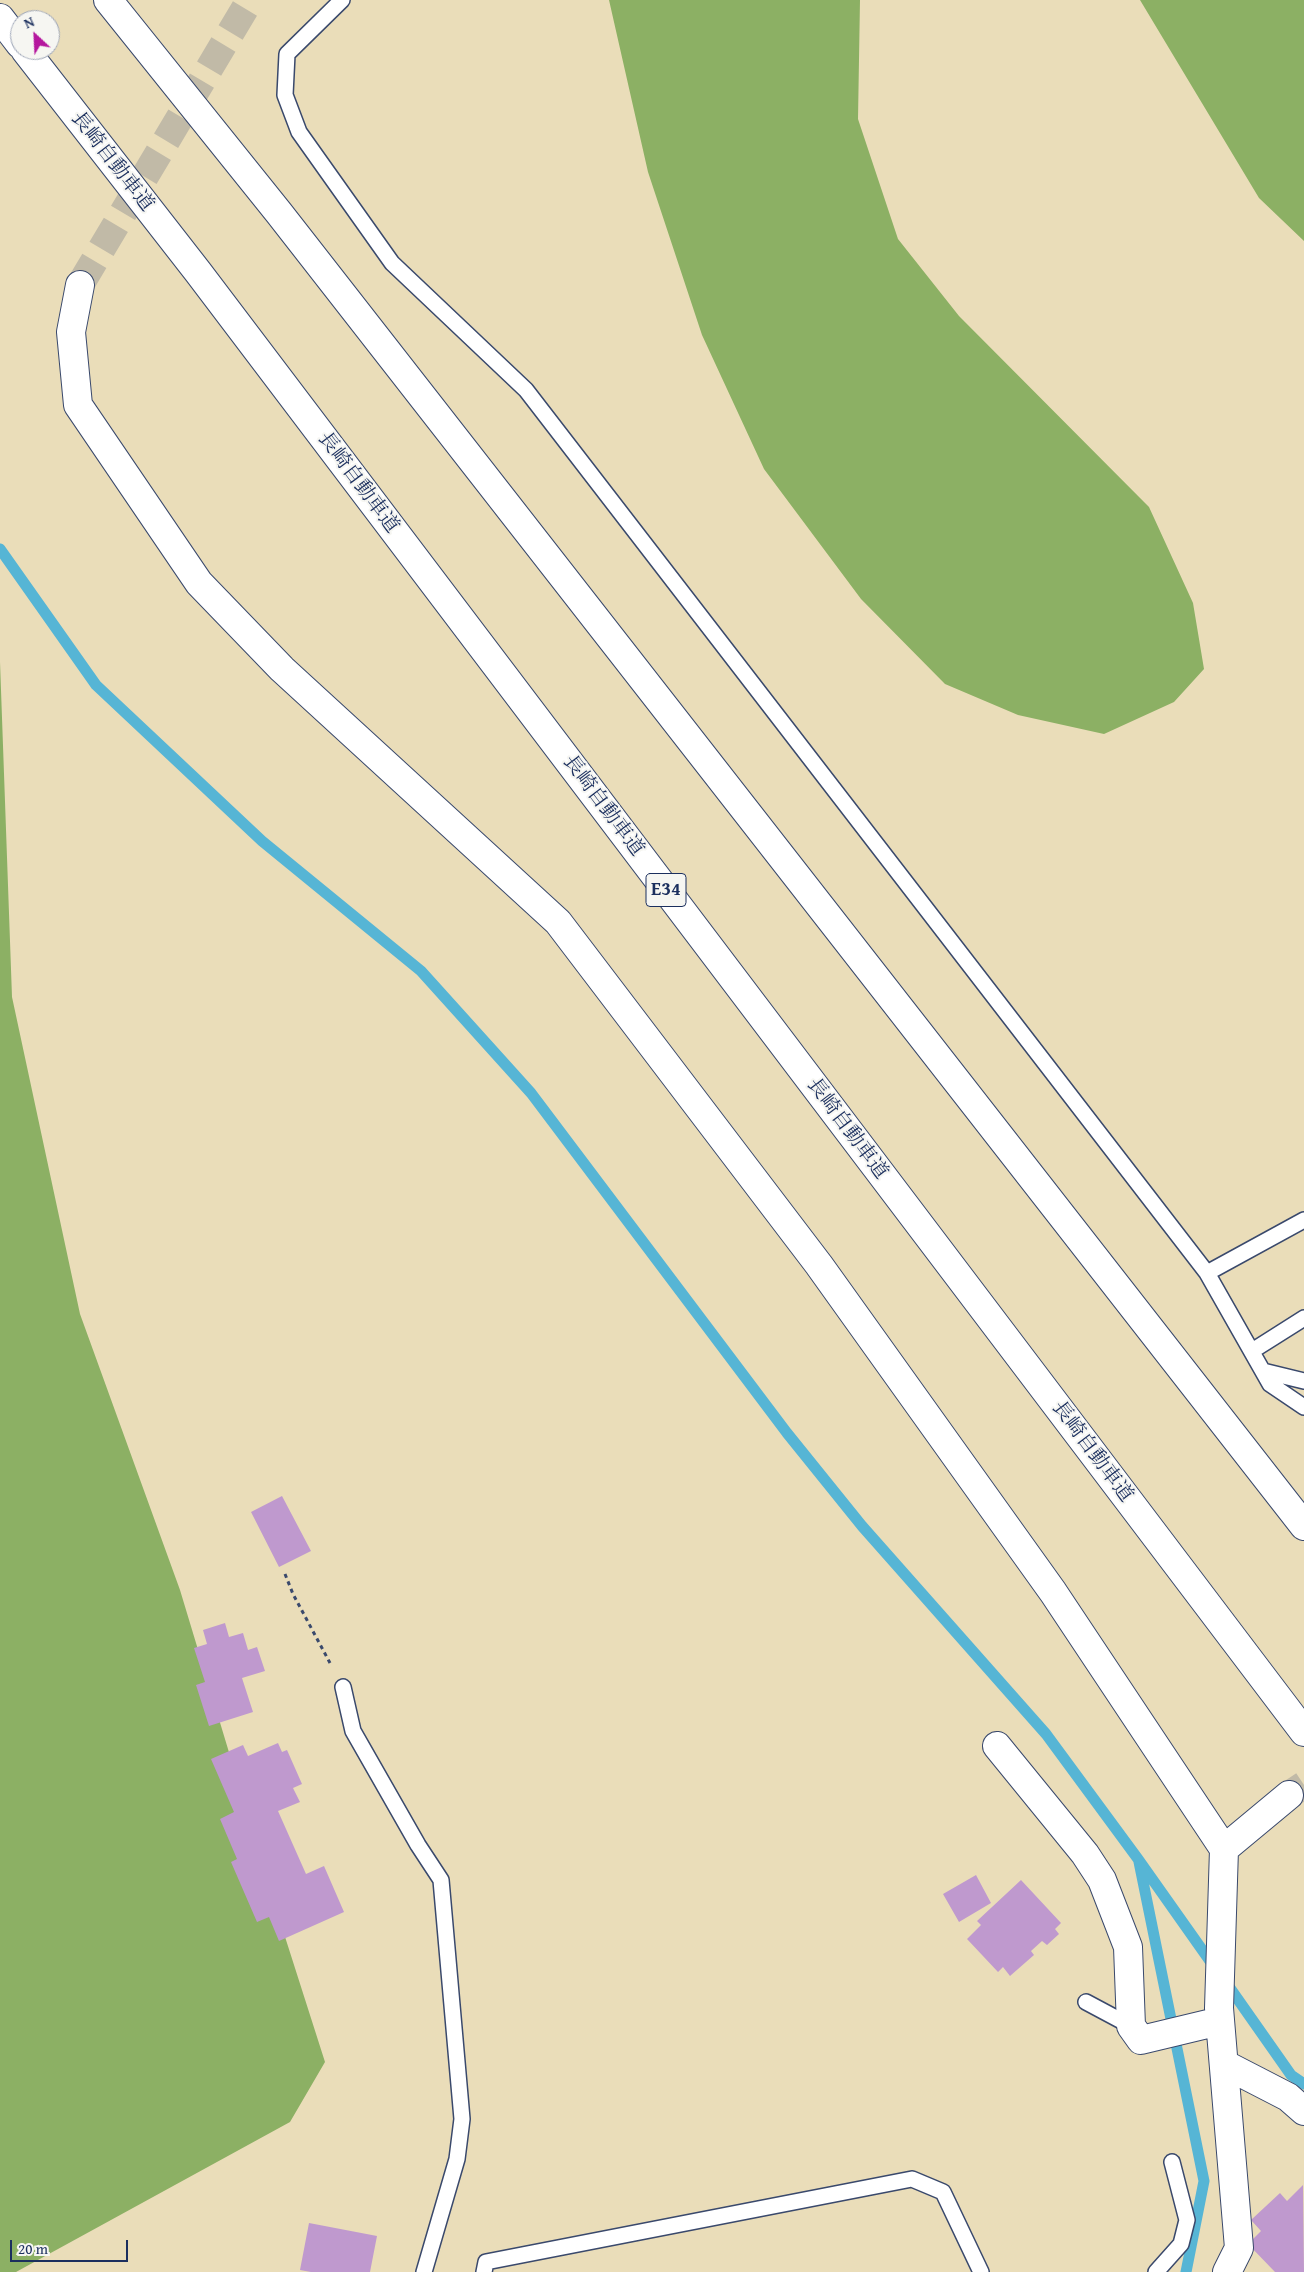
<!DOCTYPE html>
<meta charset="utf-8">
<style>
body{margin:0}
#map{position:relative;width:1304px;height:2272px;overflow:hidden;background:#eaddb9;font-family:"Gentium Book Plus",serif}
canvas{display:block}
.north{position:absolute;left:10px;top:10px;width:50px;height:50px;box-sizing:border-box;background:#f6f6f2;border:1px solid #9ea6b7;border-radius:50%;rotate:335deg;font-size:14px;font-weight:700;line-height:20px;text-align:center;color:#1b2f5e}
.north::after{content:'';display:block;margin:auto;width:18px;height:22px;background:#b5179e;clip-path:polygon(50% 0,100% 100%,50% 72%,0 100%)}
.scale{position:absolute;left:10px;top:2240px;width:118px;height:22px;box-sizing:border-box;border:2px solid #1b2f5e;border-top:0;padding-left:6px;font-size:15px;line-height:18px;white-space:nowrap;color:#1b2f5e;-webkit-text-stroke:4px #f6f6f2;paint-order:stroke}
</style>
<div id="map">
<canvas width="1304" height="2272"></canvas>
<div class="north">N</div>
<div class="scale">20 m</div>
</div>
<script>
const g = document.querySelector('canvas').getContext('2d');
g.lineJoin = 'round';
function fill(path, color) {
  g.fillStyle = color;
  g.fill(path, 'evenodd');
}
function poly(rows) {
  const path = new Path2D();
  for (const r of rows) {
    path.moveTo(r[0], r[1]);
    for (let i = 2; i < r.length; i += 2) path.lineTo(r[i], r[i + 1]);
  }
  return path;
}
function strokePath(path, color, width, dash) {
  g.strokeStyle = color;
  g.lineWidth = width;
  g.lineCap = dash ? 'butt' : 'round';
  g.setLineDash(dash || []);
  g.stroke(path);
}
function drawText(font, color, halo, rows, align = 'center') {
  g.font = font + ' "Gentium Book Plus","Noto Serif JP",serif';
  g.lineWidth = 4;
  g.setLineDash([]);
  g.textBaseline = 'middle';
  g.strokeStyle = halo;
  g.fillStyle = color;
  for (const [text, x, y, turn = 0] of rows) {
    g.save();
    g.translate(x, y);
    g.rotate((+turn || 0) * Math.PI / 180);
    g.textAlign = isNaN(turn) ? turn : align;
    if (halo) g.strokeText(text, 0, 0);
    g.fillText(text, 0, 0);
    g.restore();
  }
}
fill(poly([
 [609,0,860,0,858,119,898,239,959,316,1149,507,1193,603,1204,669,1174,702,1104,734,1018,715,945,684,861,599,764,469,702,335,648,172],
 [1140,0,1304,0,1304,241,1259,198],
 [0,662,12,997,80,1314,180,1590,279,1918,325,2062,290,2122,16,2272,0,2272]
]), '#8cb064');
strokePath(poly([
 [0,549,96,685,262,841,421,971,531,1093,787,1433,862,1526,1046,1734,1138,1859,1215,1968],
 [1139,1862,1204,2181,1186,2272],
 [1225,1981,1291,2075,1304,2084]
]), '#56b5d5', 11);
fill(poly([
 [282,1496,311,1551,279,1567,251,1512],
 [225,1623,229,1637,243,1633,248,1650,257,1647,265,1671,242,1678,253,1712,209,1726,196,1685,205,1682,194,1648,207,1644,203,1630],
 [278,1743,282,1752,287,1750,302,1784,293,1788,300,1802,278,1811,306,1874,324,1866,344,1912,279,1941,269,1917,257,1922,231,1862,237,1859,220,1819,234,1812,211,1759,243,1745,248,1756],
 [976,1875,991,1903,959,1922,943,1894],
 [1021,1880,1061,1923,1055,1929,1059,1934,1047,1945,1042,1941,1031,1951,1034,1955,1010,1976,1003,1967,998,1972,967,1939,981,1925,977,1921],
 [1303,2185,1304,2272,1275,2272,1248,2244,1261,2231,1251,2220,1280,2193,1287,2201],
 [309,2223,377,2236,370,2272,311,2272,300,2270]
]), '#bf99ce');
strokePath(poly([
 [80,285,250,0],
 [1289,1795,1304,1785]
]), '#c1baa7', 28, [28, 14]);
const service = poly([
 [342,0,287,54,285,95,299,132,392,263,526,390,1207,1273,1270,1384,1304,1407],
 [1207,1273,1304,1220],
 [1252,1351,1304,1318],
 [1263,1371,1304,1381],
 [343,1687,353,1731,418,1845,441,1880,462,2119,457,2159,424,2272],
 [1086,2002,1131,2026],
 [484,2272,486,2262,912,2179,943,2192,981,2272],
 [1156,2272,1181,2244,1187,2220,1172,2162]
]);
const minor = poly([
 [80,285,71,332,78,405,199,583,282,669,558,922,819,1265,1053,1592,1224,1849,1219,2008,1239,2248,1227,2272],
 [997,1746,1085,1854,1102,1880,1128,1947,1131,2026,1141,2040,1220,2021],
 [1224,1849,1289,1795],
 [1224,2064,1288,2097,1304,2111]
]);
const motorway = poly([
 [108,0,279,213,1304,1526],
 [0,18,20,44],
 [25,50,198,272,1304,1732]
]);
strokePath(service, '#3a496c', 18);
strokePath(minor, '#3a496c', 30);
strokePath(motorway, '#3a496c', 30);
strokePath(poly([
 [285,1574,293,1594,330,1663]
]), '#3a496c', 3, [4, 4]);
strokePath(service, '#fff', 15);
strokePath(minor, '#fff', 28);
strokePath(motorway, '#fff', 28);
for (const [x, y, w] of [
 [666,890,40]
]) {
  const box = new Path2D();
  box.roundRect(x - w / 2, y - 16.5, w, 33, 4);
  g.fillStyle = '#f6f6f2';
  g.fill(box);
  strokePath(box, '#1b2f5e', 1);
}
drawText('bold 19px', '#1b2f5e', null, [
 ["E34",666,890]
]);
drawText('20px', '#1b2f5e', '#f6f6f2', [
 ["長崎自動車道",112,162,52],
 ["長崎自動車道",358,483,53],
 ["長崎自動車道",603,806,53],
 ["長崎自動車道",847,1129,53],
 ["長崎自動車道",1092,1452,53]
]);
</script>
